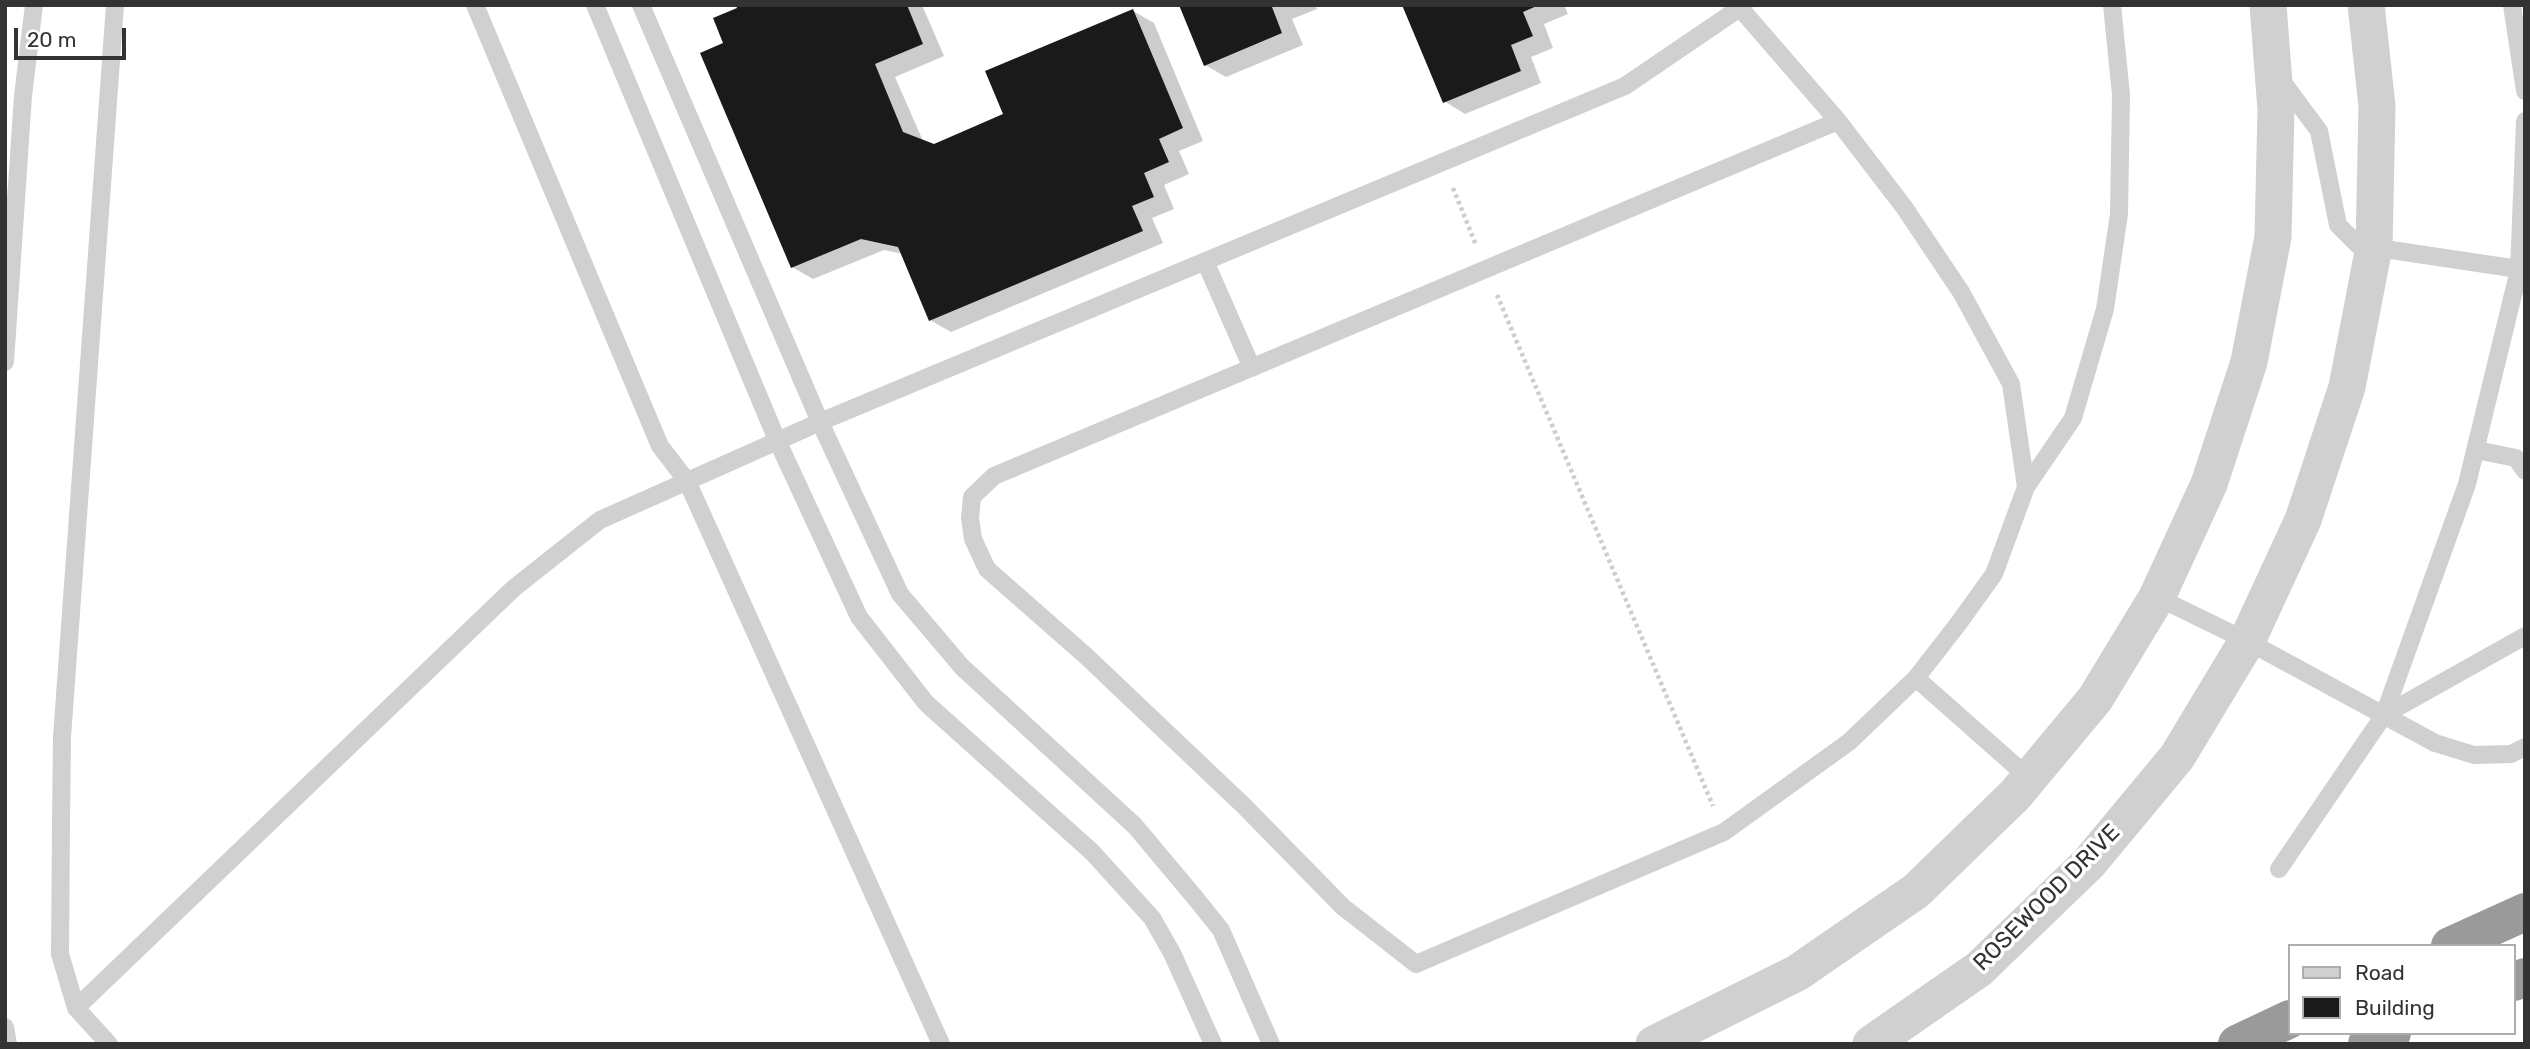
<!DOCTYPE html>
<style>
body{margin:0}
#map{position:relative;width:2530px;height:1049px;overflow:hidden;background:#fff;font-family:Rubik,sans-serif}
canvas{display:block}
.frame{position:absolute;inset:0;border:7px solid #333;pointer-events:none}
.legend{position:absolute;left:2288px;top:944px;width:228px;height:91px;box-sizing:border-box;background:#fff;border:2px solid #adadad;margin:0;padding:9px 12px;list-style:none;font-size:21px;color:#333}
.legend li{display:flex;align-items:center;gap:14px;height:35px}
.legend b{width:35px;border:2px solid #adadad}
.scale{position:absolute;left:14px;top:28px;width:112px;height:32px;box-sizing:border-box;border:4px solid #333;border-top:0;padding-left:9px;font-size:21px;line-height:24px;white-space:nowrap;color:#333;-webkit-text-stroke:5px #fff;paint-order:stroke}
</style>
<div id="map">
<canvas width="2530" height="1049"></canvas>
<div class="frame"></div>
<ul class="legend">
<li><b style="height:9px;background:#d0d0d0"></b>Road</li>
<li><b style="height:19px;background:#1a1a1a"></b>Building</li>
</ul>
<div class="scale">20 m</div>
</div>
<script>
const g = document.querySelector('canvas').getContext('2d');
g.lineJoin = 'round';
function fill(path, color) {
  g.fillStyle = color;
  g.fill(path, 'evenodd');
}
function poly(rows) {
  const path = new Path2D();
  for (const r of rows) {
    path.moveTo(r[0], r[1]);
    for (let i = 2; i < r.length; i += 2) path.lineTo(r[i], r[i + 1]);
  }
  return path;
}
function strokePath(path, color, width, dash) {
  g.strokeStyle = color;
  g.lineWidth = width;
  g.lineCap = dash ? 'butt' : 'round';
  g.setLineDash(dash || []);
  g.stroke(path);
}
function drawText(font, color, halo, rows, align = 'center') {
  g.font = font + ' Rubik,sans-serif';
  g.lineWidth = 7;
  g.setLineDash([]);
  g.textBaseline = 'middle';
  g.strokeStyle = halo;
  g.fillStyle = color;
  for (const [text, x, y, turn = 0] of rows) {
    g.save();
    g.translate(x, y);
    g.rotate((+turn || 0) * Math.PI / 180);
    g.textAlign = isNaN(turn) ? turn : align;
    if (halo) g.strokeText(text, 0, 0);
    g.fillText(text, 0, 0);
    g.restore();
  }
}
fill(poly([
 [738,5,922,5,944,56,895,77,923,141,934,146,1005,115,1133,11,1154,23,1203,141,1179,151,1189,174,1164,185,1174,209,1152,218,1163,243,951,332,930,320,903,254,884,250,813,279,792,267,725,44,739,9],
 [1181,5,1315,5,1317,9,1292,19,1303,45,1226,77,1205,65],
 [1404,5,1564,5,1568,14,1544,24,1553,48,1531,57,1541,83,1465,114,1444,101]
]), '#0003');
fill(poly([
 [736,5,907,5,923,44,875,64,903,132,934,144,1003,114,985,71,1133,9,1183,128,1159,139,1169,162,1144,173,1154,197,1132,206,1143,231,929,321,898,247,861,239,791,268,700,53,723,43,713,18,737,8],
 [1179,5,1276,5,1272,7,1282,33,1204,66],
 [1402,5,1539,5,1523,12,1533,36,1511,45,1521,71,1443,103]
]), '#1a1a1a');
strokePath(poly([
 [1453,188,1476,245],
 [1497,295,1713,806]
]), '#cdcdcd', 4.5, [3.5, 3.5]);
strokePath(poly([
 [475,5,660,446,687,481,941,1044],
 [595,5,777,440,859,617,926,703,1092,852,1152,918,1172,953,1213,1044],
 [641,5,820,422,900,594,962,667,1135,826,1197,900,1221,930,1271,1044],
 [2512,5,2525,91],
 [1740,8,1838,121,1904,207,1961,292,2011,384,2026,487,1994,574,1958,624,1916,678,1849,742,1724,832,1416,964,1343,907,1244,806,1086,656,987,569,973,539,970,518,972,497,994,476,1838,121],
 [2279,77,2319,131,2338,225,2358,245,2525,270],
 [1205,261,1252,368],
 [5,362,23,96,34,5],
 [2476,450,2516,458,2525,471],
 [2026,487,2073,418,2105,309,2119,214,2121,95,2112,5],
 [2157,597,2247,641,2435,743,2474,755,2511,754,2525,747],
 [1916,678,2029,778],
 [2384,715,2525,636],
 [2279,869,2384,715,2467,484,2519,270,2525,121],
 [76,1008,514,588,600,520,820,422,1625,86,1744,5],
 [5,1027,8,1044],
 [109,1044,76,1008,60,954,61,823,62,737,115,5]
]), '#d0d0d0', 18);
strokePath(poly([
 [1654,1044,1797,973,1916,891,2015,795,2095,699,2157,597,2209,484,2249,362,2273,237,2276,110,2268,5],
 [1871,1044,1979,969,2089,863,2177,757,2247,641,2303,520,2347,387,2374,247,2377,106,2366,5]
]), '#d0d0d0', 37);
strokePath(poly([
 [2450,946,2525,912],
 [2514,982,2525,977],
 [2237,1044,2290,1019],
 [2367,1044,2392,1033]
]), '#9a9a9a', 38);
drawText('23px', '#333', '#fff', [
 ["ROSEWOOD DRIVE",2047,898,-45]
]);
</script>
